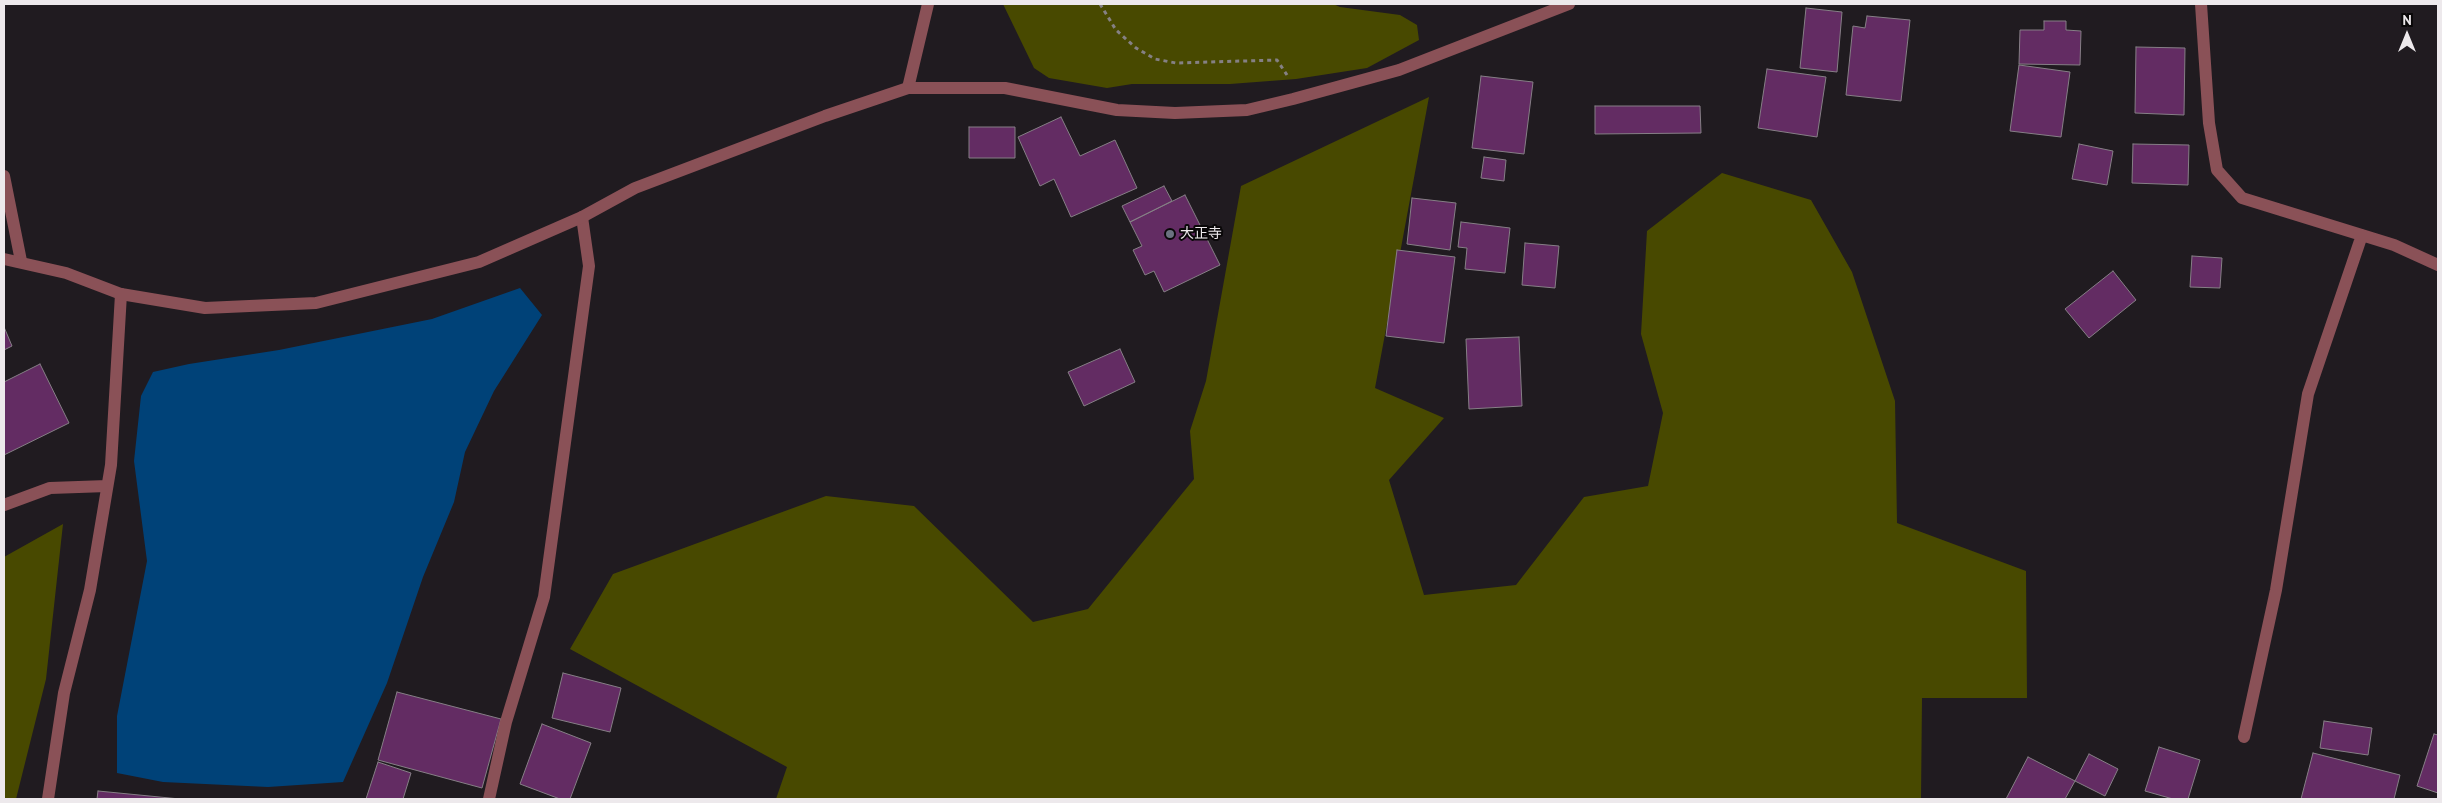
<!DOCTYPE html>
<meta charset="utf-8">
<style>
body{margin:0}
#map{position:relative;width:2442px;height:803px;overflow:hidden;background:#201b20;font-family:"PT Sans",sans-serif}
canvas{display:block}
.frame{position:absolute;inset:0;border:5px solid #ede9ec;pointer-events:none}
.north{position:absolute;left:2382px;top:10px;width:50px;height:50px;-webkit-text-stroke:4px #090708;paint-order:stroke;rotate:0deg;font-size:14px;font-weight:700;line-height:20px;text-align:center;color:#ede9ec}
.north::after{content:'';display:block;margin:auto;width:18px;height:22px;background:#ede9ec;clip-path:polygon(50% 0,100% 100%,50% 72%,0 100%)}
</style>
<div id="map">
<canvas width="2442" height="803"></canvas>
<div class="frame"></div>
<div class="north">N</div>
</div>
<script>
const g = document.querySelector('canvas').getContext('2d');
g.lineJoin = 'round';
function fill(path, color) {
  g.fillStyle = color;
  g.fill(path, 'evenodd');
}
function poly(rows) {
  const path = new Path2D();
  for (const r of rows) {
    path.moveTo(r[0], r[1]);
    for (let i = 2; i < r.length; i += 2) path.lineTo(r[i], r[i + 1]);
  }
  return path;
}
function strokePath(path, color, width, dash) {
  g.strokeStyle = color;
  g.lineWidth = width;
  g.lineCap = dash ? 'butt' : 'round';
  g.setLineDash(dash || []);
  g.stroke(path);
}
function drawText(font, color, halo, rows, align = 'center') {
  g.font = font + ' "PT Sans","Noto Sans JP",sans-serif';
  g.lineWidth = 4;
  g.setLineDash([]);
  g.textBaseline = 'middle';
  g.strokeStyle = halo;
  g.fillStyle = color;
  for (const [text, x, y, turn = 0] of rows) {
    g.save();
    g.translate(x, y);
    g.rotate((+turn || 0) * Math.PI / 180);
    g.textAlign = isNaN(turn) ? turn : align;
    if (halo) g.strokeText(text, 0, 0);
    g.fillText(text, 0, 0);
    g.restore();
  }
}
fill(poly([
 [1003,4,1333,4,1340,7,1400,15,1417,25,1419,40,1367,68,1296,79,1230,84,1132,84,1107,88,1049,78,1034,68],
 [1429,97,1375,388,1444,418,1389,480,1424,595,1516,585,1584,497,1648,486,1663,413,1641,334,1647,231,1722,173,1811,200,1852,272,1895,401,1897,523,2026,571,2027,698,1922,698,1921,799,776,799,787,767,570,649,613,574,826,496,914,506,1033,622,1088,609,1194,479,1190,431,1206,381,1241,186],
 [63,524,46,679,16,799,4,799,4,557]
]), '#484900');
fill(poly([
 [520,288,542,315,494,391,465,452,454,502,423,577,387,683,343,782,268,787,163,782,117,773,117,716,147,561,134,461,141,396,153,372,189,364,279,350,432,319]
]), '#004278');
const building = poly([
 [1806,8,1842,12,1837,72,1800,68,1806,8],
 [1867,16,1910,20,1901,101,1846,95,1853,26,1865,28,1867,16],
 [2044,21,2066,21,2066,30,2081,31,2080,65,2019,64,2020,30,2044,30,2044,21],
 [2136,47,2185,48,2184,115,2135,113,2136,47],
 [2019,65,2070,72,2061,137,2010,131,2019,65],
 [1767,69,1826,77,1817,137,1758,128,1767,69],
 [1481,76,1533,82,1524,154,1472,148,1481,76],
 [1595,106,1700,106,1701,133,1595,134,1595,106],
 [1061,117,1080,156,1115,140,1137,188,1071,217,1054,179,1040,186,1018,137,1061,117],
 [969,127,1015,127,1015,158,969,158,969,127],
 [2079,144,2113,151,2107,185,2072,179,2079,144],
 [2133,144,2189,145,2188,185,2132,183,2133,144],
 [1484,157,1506,160,1504,181,1481,178,1484,157],
 [1164,186,1172,201,1130,222,1122,206,1164,186],
 [1185,195,1220,265,1164,292,1154,271,1145,275,1133,250,1142,246,1130,222,1185,195],
 [1412,198,1456,203,1450,250,1407,244,1412,198],
 [1461,222,1510,228,1505,273,1465,269,1467,248,1458,247,1461,222],
 [1525,243,1559,246,1555,288,1522,285,1525,243],
 [1397,250,1455,257,1444,343,1386,336,1397,250],
 [2192,256,2222,258,2220,288,2190,287,2192,256],
 [2113,271,2136,300,2089,338,2065,309,2113,271],
 [4,327,12,346,4,350,4,327],
 [1519,337,1522,406,1469,409,1466,339,1519,337],
 [1120,349,1135,382,1084,406,1068,372,1120,349],
 [40,364,69,423,4,455,4,382,40,364],
 [563,673,621,688,610,732,552,718,563,673],
 [397,692,501,719,482,788,378,760,397,692],
 [2324,721,2372,728,2368,755,2320,748,2324,721],
 [542,724,591,743,570,799,560,799,520,784,542,724],
 [2434,734,2438,735,2438,793,2417,786,2434,734],
 [2159,747,2200,760,2188,799,2173,799,2145,791,2159,747],
 [2313,753,2400,775,2394,799,2301,799,2313,753],
 [2089,754,2118,769,2105,796,2075,781,2089,754],
 [2028,757,2075,781,2065,799,2006,799,2028,757],
 [378,762,411,773,403,799,366,799,378,762],
 [98,791,180,799,97,799,98,791]
]);
fill(building, '#632c63');
strokePath(building, '#867f86', 1);
strokePath(poly([
 [1100,4,1116,30,1136,48,1155,59,1176,63,1277,60,1287,75]
]), '#858084', 3, [4, 4]);
strokePath(poly([
 [2201,4,2209,123,2217,170,2242,198,2394,245,2438,265],
 [908,88,928,4],
 [4,176,21,261],
 [4,505,50,488,107,486],
 [2244,737,2276,590,2308,394,2362,235],
 [48,799,64,693,90,590,111,465,121,294],
 [489,799,506,722,544,597,589,266,582,217]
]), '#8a5157', 12);
strokePath(poly([
 [4,259,66,273,121,294,205,308,316,303,479,262,582,217,635,188,825,116,908,88,1005,88,1117,110,1175,113,1247,110,1293,99,1399,70,1569,4]
]), '#8a5157', 12);
for (const [x, y, r, color] of [
 [1170,234,5,"#6b7280"]
]) {
  const dot = new Path2D();
  dot.arc(x, y, r, 0, 2 * Math.PI);
  g.fillStyle = color;
  g.fill(dot);
  strokePath(dot, '#090708', 2);
}
drawText('14px', '#ede9ec', '#090708', [
 ["大正寺",1180,234]
], 'left');
</script>
